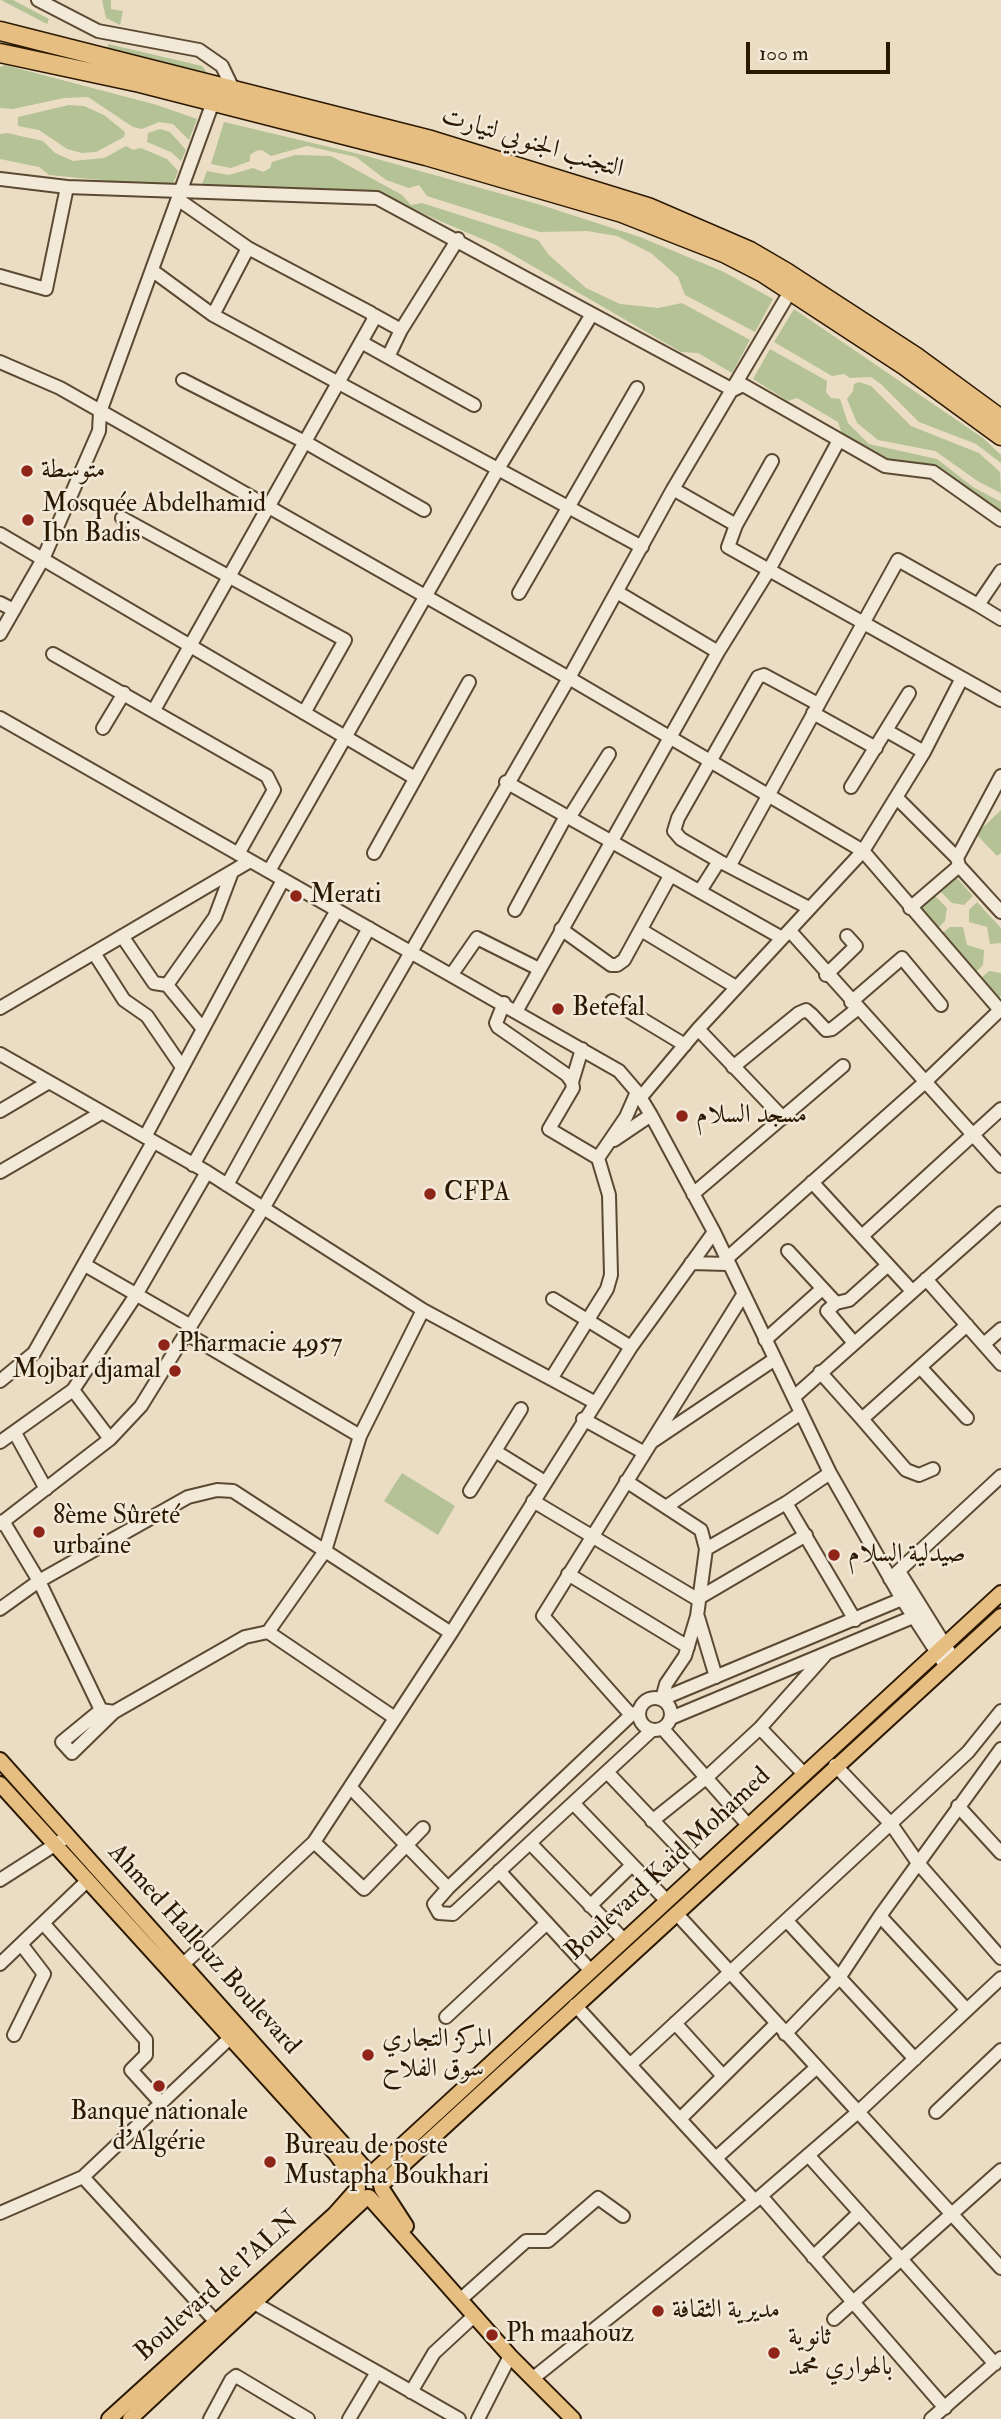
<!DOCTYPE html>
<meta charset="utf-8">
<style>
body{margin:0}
#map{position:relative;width:1001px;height:2419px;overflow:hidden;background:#ebddc4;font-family:"IM FELL Double Pica",serif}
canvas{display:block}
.scale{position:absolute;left:746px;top:42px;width:144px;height:32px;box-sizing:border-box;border:4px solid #2b1801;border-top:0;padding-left:9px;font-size:21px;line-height:24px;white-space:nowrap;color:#2b1801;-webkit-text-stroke:5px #f2e9d9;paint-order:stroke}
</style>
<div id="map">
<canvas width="1001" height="2419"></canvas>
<div class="scale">100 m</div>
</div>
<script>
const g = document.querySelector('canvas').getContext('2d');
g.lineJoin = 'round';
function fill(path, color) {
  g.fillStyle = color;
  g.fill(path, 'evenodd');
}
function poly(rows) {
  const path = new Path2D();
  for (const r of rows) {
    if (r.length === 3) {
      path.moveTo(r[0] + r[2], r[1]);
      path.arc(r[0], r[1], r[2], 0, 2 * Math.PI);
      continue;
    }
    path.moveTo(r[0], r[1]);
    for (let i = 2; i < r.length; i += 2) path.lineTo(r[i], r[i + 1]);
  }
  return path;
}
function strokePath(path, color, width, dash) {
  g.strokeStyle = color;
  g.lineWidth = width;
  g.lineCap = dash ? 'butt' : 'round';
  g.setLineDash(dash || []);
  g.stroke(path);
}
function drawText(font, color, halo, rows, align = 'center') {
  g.font = font + ' "IM FELL Double Pica",Amiri,serif';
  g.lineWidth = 5;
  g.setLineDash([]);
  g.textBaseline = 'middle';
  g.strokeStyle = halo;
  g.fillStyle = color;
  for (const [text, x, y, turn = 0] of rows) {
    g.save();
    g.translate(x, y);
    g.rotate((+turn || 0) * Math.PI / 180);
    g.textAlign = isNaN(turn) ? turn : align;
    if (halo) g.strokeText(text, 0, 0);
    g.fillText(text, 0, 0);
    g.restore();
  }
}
fill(poly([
 [1,0,13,0,49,19,47,24],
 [102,0,111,0,111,9,123,11,120,25,106,18],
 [108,44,202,66,212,79,108,49],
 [5,65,157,105,197,119,189,140,173,124,159,122,142,129,133,127,88,97,64,98,13,109,0,108,0,67],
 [69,105,84,106,104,115,125,132,124,137,96,152,82,153,67,149,39,130,18,126,18,117],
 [224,122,363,155,541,205,640,237,724,272,773,299,755,332,685,295,678,277,651,253,617,236,587,231,540,232,427,196,419,185,409,188,386,180,356,157,307,146,271,156,262,150,256,151,250,155,250,161,231,168,211,164],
 [160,129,170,132,186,150,181,161,171,152,147,142,148,133],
 [7,133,43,141,55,153,73,161,104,158,126,146,133,150,141,148,167,159,178,171,172,187,49,175,39,167,0,159,0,134],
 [295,155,331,156,402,195,411,205,422,203,538,240,549,255,586,288,620,304,658,308,682,303,750,340,732,373,698,353,681,352,496,245,382,196,200,189,207,171,229,175,253,168,263,172,270,168,272,162],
 [794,309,983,438,1001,455,1001,463,976,444,919,422,882,385,871,377,850,378,844,374,832,376,774,342],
 [770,349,827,381,826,392,831,398,840,399,848,423,869,444,937,459,973,487,1001,502,1001,513,936,469,892,464,842,434,838,422,797,398,788,401,753,379],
 [859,382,871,386,911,426,979,453,1000,472,1001,493,979,482,935,451,878,440,857,423,847,399,853,391,854,384],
 [1001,810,1001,853,997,856,976,834],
 [956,877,973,896,964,905,952,903,940,891],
 [935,896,947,908,945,921,936,930,919,910],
 [977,902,1001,928,1001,943,990,944,987,927,969,922,969,910],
 [950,927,963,927,967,945,984,950,983,965,975,973,940,935],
 [989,971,1001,973,1001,996,998,999,980,979],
 [402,1473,455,1506,438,1535,384,1501]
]), '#b4c296');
const minor = poly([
 [38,0,98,31,199,50,222,66,234,91],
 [0,179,67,187,377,198,733,390,743,385,885,466,933,472,1001,520],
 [153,271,213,315,642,547],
 [0,276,46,289,67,187],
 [213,315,248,248],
 [374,315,401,330,458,239],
 [361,342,474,405],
 [388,357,401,330],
 [0,362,60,388,569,678,863,851,1000,1010],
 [183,380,305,442,424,510],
 [772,461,736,525,728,547,1001,700],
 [673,489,736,525],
 [122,518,345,640,304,713],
 [0,534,415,778],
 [617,592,718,652],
 [519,593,637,388],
 [0,603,14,610],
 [978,605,1001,619],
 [0,634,43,559,99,431,100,412,213,102],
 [53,654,267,776,274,790,238,854],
 [154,710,374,319,371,313,248,248,179,200],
 [813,713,876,748],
 [0,718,619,1071,637,1092,651,1115,714,1232,830,1473,902,1599,945,1665],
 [103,728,124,693],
 [887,731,924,752],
 [506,782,782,938],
 [851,787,909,693],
 [897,798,957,858,959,866,1001,912],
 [569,818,609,754],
 [374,853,469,682],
 [957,858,1001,776],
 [730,865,898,560,978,605,1001,571],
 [269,871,498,469,592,314],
 [700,891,719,861],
 [809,908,719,861,681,839,674,831,678,818,758,677,764,675,818,704],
 [910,908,959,866],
 [515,910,566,816],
 [561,929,611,965,617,965,624,960,670,876],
 [641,930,736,987],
 [790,931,1001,1166],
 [122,936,154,983,167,985,203,1029],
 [94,953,124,1000,147,1016,182,1067],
 [452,974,477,938,539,969],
 [826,975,856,946,847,936],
 [167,985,215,917,232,872],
 [612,1001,685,1045],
 [851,1002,902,958,941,1005],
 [504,1003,496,1023,498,1027,567,1075,572,1082,573,1088,549,1129,598,1158],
 [0,1008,250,861],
 [517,1010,718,652,769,570,839,440],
 [698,1029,783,1118],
 [0,1054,207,1172,423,1310,594,1402],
 [733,1067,799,1013,806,1010,812,1015,826,1030,832,1029,857,1009],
 [572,1082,582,1049],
 [641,1097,698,1029,863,851,924,752,962,678],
 [0,1111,49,1082],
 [145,1137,283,880],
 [614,1140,651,1115],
 [193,1165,337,910],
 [0,1172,101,1113],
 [812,1182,912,1291],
 [227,1185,369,928],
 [693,1194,843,1066],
 [862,1236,1001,1109],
 [788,1251,836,1303,827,1311,854,1343],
 [725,1260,924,1083,1001,1009],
 [691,1263,727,1264],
 [85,1265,191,1326],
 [926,1279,1001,1364],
 [553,1299,631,1347],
 [836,1303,849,1300,888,1265],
 [187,1334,360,1436],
 [765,1340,822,1289],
 [984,1344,1001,1329],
 [920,1367,967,1418],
 [820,1372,862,1419,967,1325],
 [551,1379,607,1289,611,1275,609,1195,598,1158,626,1117,637,1092],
 [0,1381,34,1353,153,1142],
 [73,1390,110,1439],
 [794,1397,1001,1213],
 [583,1419,643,1452],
 [862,1419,906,1470,919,1475,933,1469],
 [15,1433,46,1489],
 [653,1441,775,1359],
 [0,1442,73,1390,136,1295,207,1172],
 [495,1451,545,1482],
 [626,1481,701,1530,706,1549,697,1616,685,1656,666,1684,662,1699],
 [470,1491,521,1409],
 [533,1501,697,1599,806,1535],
 [786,1503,855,1620],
 [666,1507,801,1413],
 [3,1521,39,1581,188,1497,217,1490,233,1491,451,1633],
 [0,1524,110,1439,141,1406,264,1207,569,678,673,489,791,290],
 [706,1549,786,1503,830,1473],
 [900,1573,953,1658],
 [568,1574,688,1647],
 [890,1579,1001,1476],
 [0,1609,39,1581,101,1710],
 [698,1617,716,1677],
 [268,1632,395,1718],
 [655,1714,16],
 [662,1699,902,1599],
 [639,1711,631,1715,448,1888,434,1904,439,1913,453,1914,652,1730],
 [114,1712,101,1710,62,1742,72,1753,114,1712,245,1637,268,1632,325,1551,360,1436,423,1310],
 [631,1715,543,1616,743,1295],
 [671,1718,913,1617],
 [760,1728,804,1774],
 [663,1729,748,1825],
 [835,1765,891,1824,918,1863,1001,1958],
 [607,1772,700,1870],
 [350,1787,448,1888],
 [574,1804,666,1900],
 [958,1806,1001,1853],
 [652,1821,707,1777,760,1728,826,1654],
 [314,1842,364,1889,423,1828],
 [530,1843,624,1940],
 [499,1871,591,1971],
 [0,1880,67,1837],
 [590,1906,631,1866],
 [676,1913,1001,2268],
 [880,1916,967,2010],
 [787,1921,915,2059],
 [43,1923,146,2040,146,2055,131,2070,161,2103],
 [0,1964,87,1881],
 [176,1971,314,1842,451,1633,631,1347,714,1232],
 [575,2005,755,2201],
 [446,2017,547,1923],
 [675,2023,723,2076],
 [785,2034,839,1978,880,1916,1001,1749],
 [14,2035,44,1974,21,1944],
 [631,2064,968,1752,1001,1711],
 [936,2112,1001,2050],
 [680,2119,776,2024],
 [808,2155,995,2364],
 [716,2158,817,2067],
 [83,2177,216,2322],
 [761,2196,945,2408],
 [0,2213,83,2177,231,2037],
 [813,2257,859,2213],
 [461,2299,526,2241,548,2241,598,2198,623,2216],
 [254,2303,377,2372],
 [834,2319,1001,2170],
 [532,2379,755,2201,858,2112,1001,1978],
 [411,2392,434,2353,475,2315],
 [210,2419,231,2380,236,2376,308,2419],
 [349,2419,377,2372,459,2419],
 [478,2419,510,2356],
 [931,2419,1001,2358]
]);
const major = poly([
 [0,1760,369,2173],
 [0,1784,336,2154,358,2184],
 [372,2173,1001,1593],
 [379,2177,382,2189,406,2226],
 [382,2184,1001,1616],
 [369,2197,510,2356,573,2419],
 [109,2419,335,2214,358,2188],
 [130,2419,367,2197]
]);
const highway = poly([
 [0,31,431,140,648,207,750,251,786,272,915,356,1001,419],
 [0,53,140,83,426,156,622,213,724,253,763,273,905,366,1001,436]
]);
strokePath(minor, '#5b4932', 16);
strokePath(major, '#2b1801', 18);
strokePath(highway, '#2b1801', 21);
strokePath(minor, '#f2e9d9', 12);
strokePath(major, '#e6be82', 14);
strokePath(highway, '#e6be82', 18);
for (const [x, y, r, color] of [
 [27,471,7,"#8f2418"],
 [28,520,7,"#8f2418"],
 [296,896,7,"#8f2418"],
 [558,1009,7,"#8f2418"],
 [682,1116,7,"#8f2418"],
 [430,1194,7,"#8f2418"],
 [164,1345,7,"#8f2418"],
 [175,1371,7,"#8f2418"],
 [39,1532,7,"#8f2418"],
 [834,1555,7,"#8f2418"],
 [368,2055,7,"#8f2418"],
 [159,2086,7,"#8f2418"],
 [270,2162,7,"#8f2418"],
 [658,2311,7,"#8f2418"],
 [492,2335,7,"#8f2418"],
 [774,2353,7,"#8f2418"]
]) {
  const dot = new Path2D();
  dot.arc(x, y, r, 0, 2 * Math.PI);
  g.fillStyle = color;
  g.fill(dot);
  strokePath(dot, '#f2e9d9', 2.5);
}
drawText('26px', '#2b1801', '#f2e9d9', [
 ["التجنب الجنوبي لتيارت",532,144,17],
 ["Boulevard Kaid Mohamed",669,1865,-43],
 ["Ahmed Hallouz Boulevard",203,1950,48],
 ["Boulevard de l'ALN",218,2287,-42]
]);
drawText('26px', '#2b1801', '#f2e9d9', [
 ["متوسطة",41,471],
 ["Mosquée Abdelhamid",42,505],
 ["Ibn Badis",42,535],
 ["Merati",310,896],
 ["Betefal",572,1009],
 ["مسجد السلام",696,1116],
 ["CFPA",444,1194],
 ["Pharmacie 4957",178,1345],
 ["Mojbar djamal",161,1371,"right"],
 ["8ème Sûreté",53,1517],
 ["urbaine",53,1547],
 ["صيدلية السلام",848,1555],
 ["المركز التجاري",382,2040],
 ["سوق الفلاح",382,2070],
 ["Banque nationale",159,2113,"center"],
 ["d'Algérie",159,2143,"center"],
 ["Bureau de poste",284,2147],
 ["Mustapha Boukhari",284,2177],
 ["مديرية الثقافة",672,2311],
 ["Ph maahouz",506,2335],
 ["ثانوية",788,2338],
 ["بالهواري محمد",788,2368]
], 'left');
</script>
